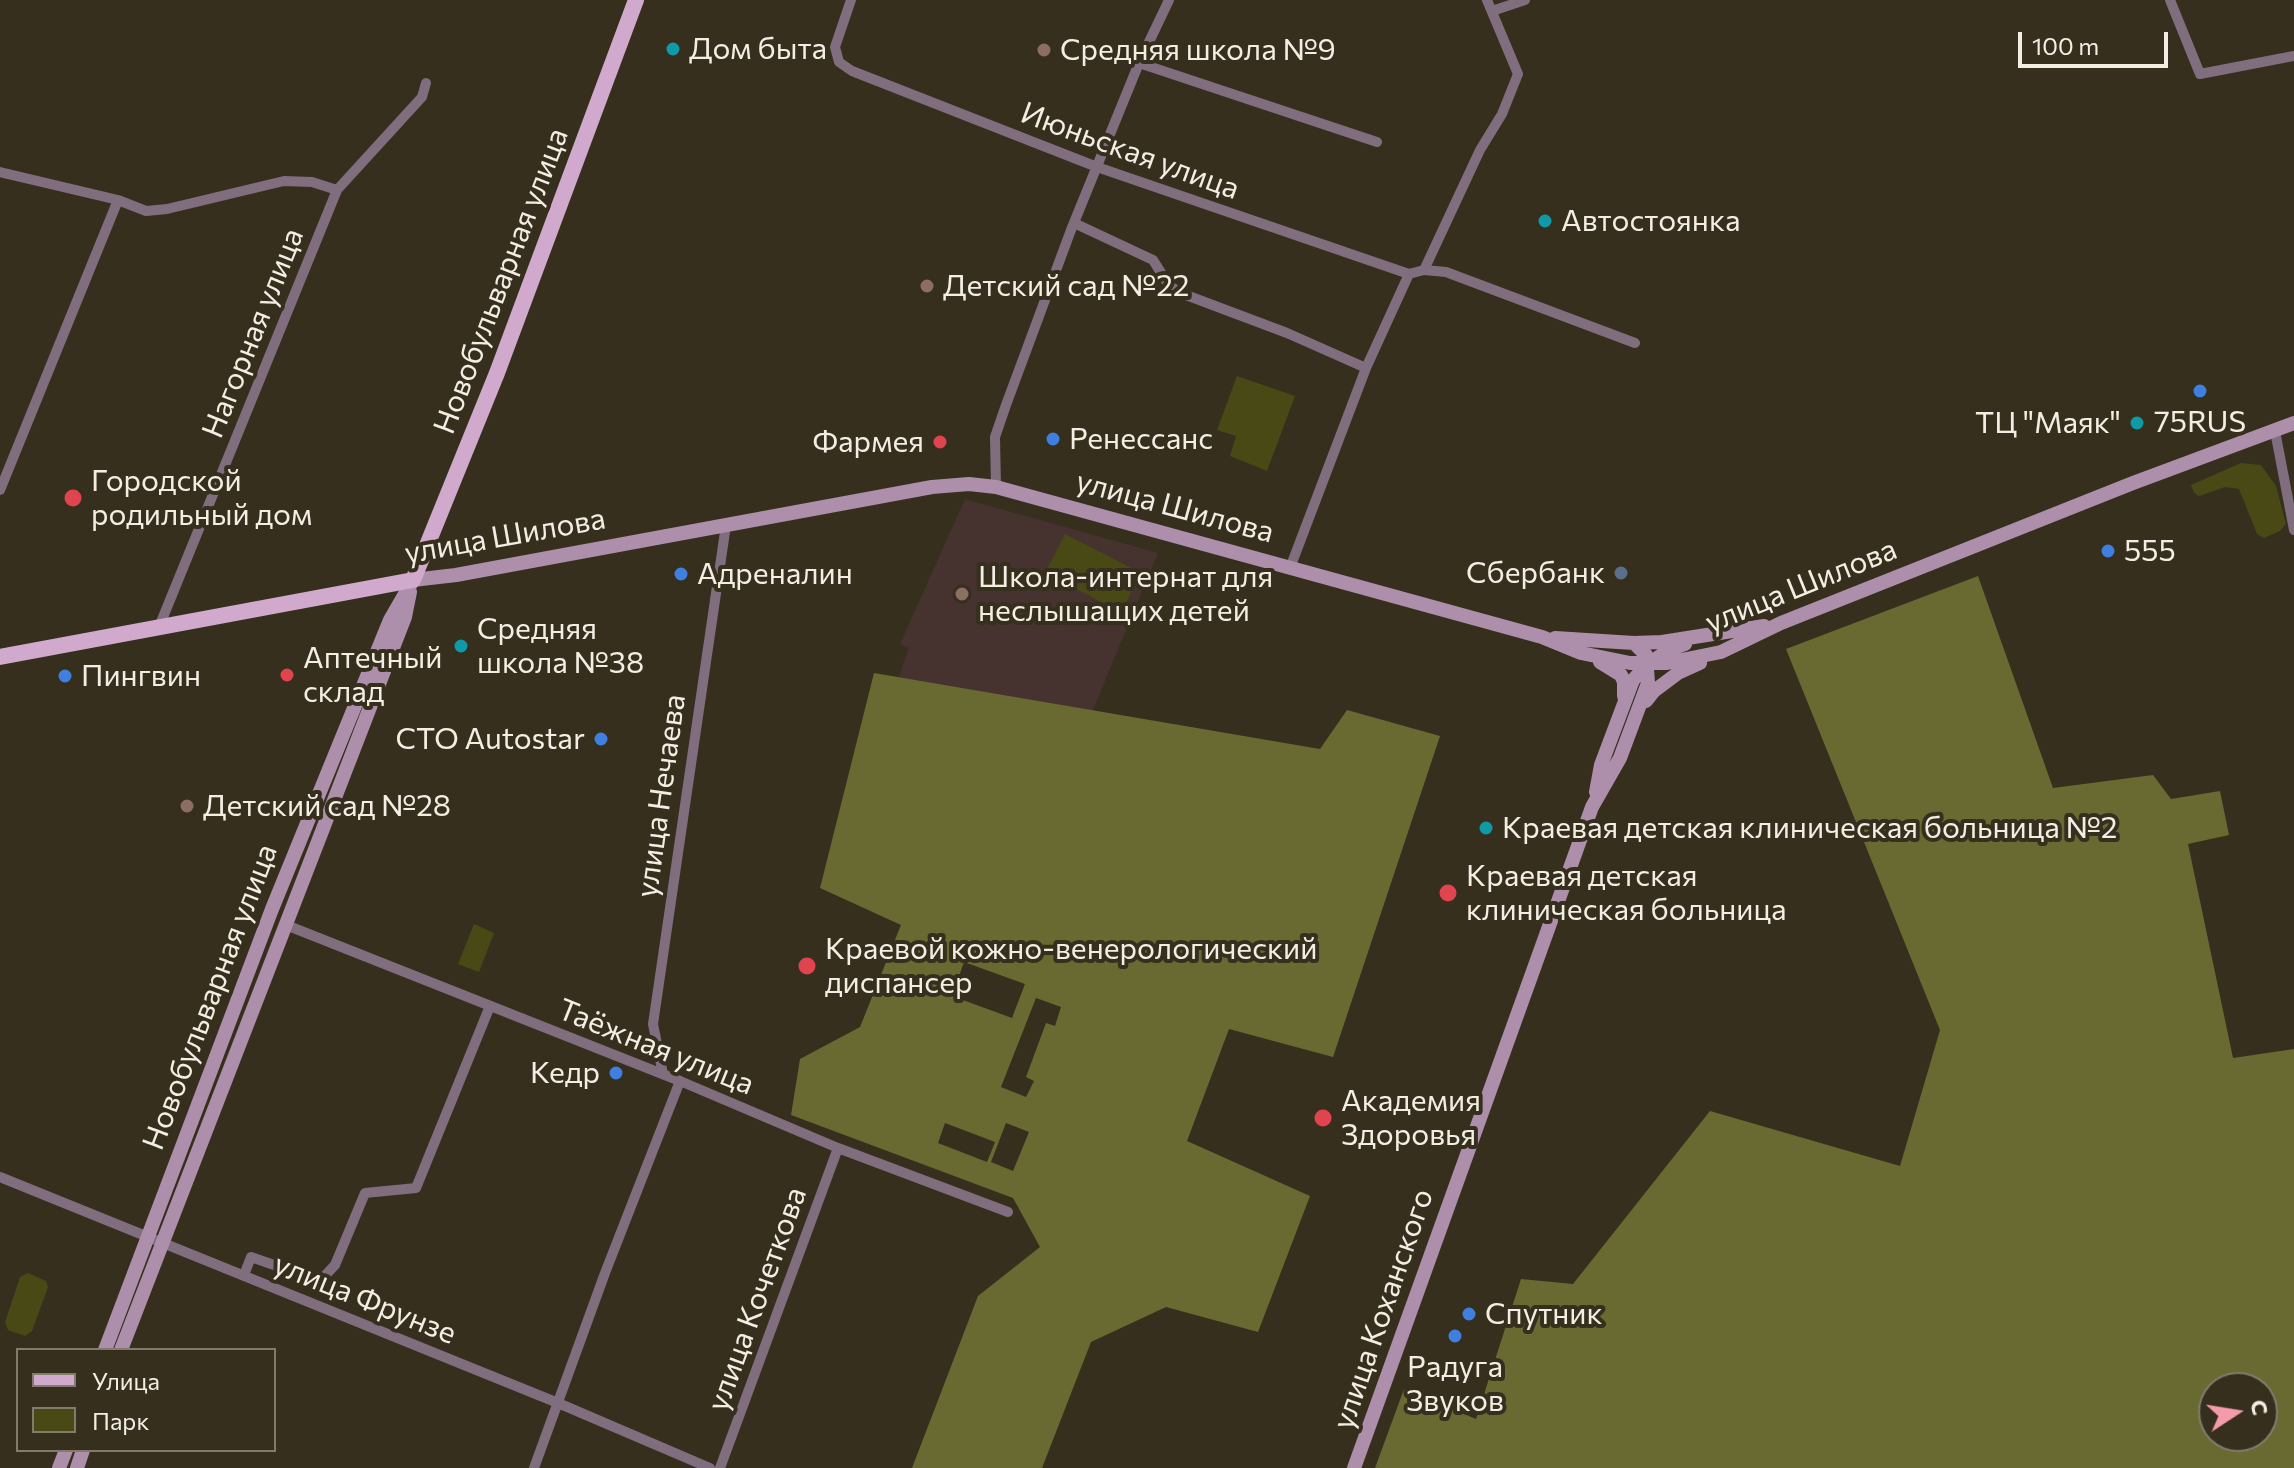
<!DOCTYPE html>
<meta charset="utf-8">
<style>
body{margin:0}
#map{position:relative;width:2294px;height:1468px;overflow:hidden;background:#362f1e;font-family:Commissioner,sans-serif}
canvas{display:block}
.legend{position:absolute;left:16px;top:1348px;width:260px;height:104px;box-sizing:border-box;background:#362f1e;border:2px solid #817b6d;margin:0;padding:10px 14px;list-style:none;font-size:24px;color:#f2eee3}
.legend li{display:flex;align-items:center;gap:16px;height:40px}
.legend b{width:40px;border:2px solid #817b6d}
.north{position:absolute;left:2198px;top:1372px;width:80px;height:80px;box-sizing:border-box;background:#362f1e;border:2px solid #817b6d;border-radius:50%;rotate:78deg;font-size:22px;font-weight:700;line-height:32px;text-align:center;color:#f2eee3}
.north::after{content:'';display:block;margin:auto;width:28px;height:36px;background:#f39aab;clip-path:polygon(50% 0,100% 100%,50% 72%,0 100%)}
.scale{position:absolute;left:2018px;top:32px;width:150px;height:36px;box-sizing:border-box;border:4px solid #f2eee3;border-top:0;padding-left:10px;font-size:24px;line-height:28px;white-space:nowrap;color:#f2eee3;-webkit-text-stroke:6px #362f1e;paint-order:stroke}
</style>
<div id="map">
<canvas width="2294" height="1468"></canvas>
<ul class="legend">
<li><b style="height:10px;background:#d1a9cd"></b>Улица</li>
<li><b style="height:22px;background:#484915"></b>Парк</li>
</ul>
<div class="north">С</div>
<div class="scale">100 m</div>
</div>
<script>
const g = document.querySelector('canvas').getContext('2d');
g.lineJoin = 'round';
function fill(path, color) {
  g.fillStyle = color;
  g.fill(path, 'evenodd');
}
function poly(rows) {
  const path = new Path2D();
  for (const r of rows) {
    path.moveTo(r[0], r[1]);
    for (let i = 2; i < r.length; i += 2) path.lineTo(r[i], r[i + 1]);
  }
  return path;
}
function strokePath(path, color, width, dash) {
  g.strokeStyle = color;
  g.lineWidth = width;
  g.lineCap = dash ? 'butt' : 'round';
  g.setLineDash(dash || []);
  g.stroke(path);
}
function drawText(font, color, halo, rows, align = 'center') {
  g.font = font + ' Commissioner,sans-serif';
  g.lineWidth = 8;
  g.setLineDash([]);
  g.textBaseline = 'middle';
  g.strokeStyle = halo;
  g.fillStyle = color;
  for (const [text, x, y, turn = 0] of rows) {
    g.save();
    g.translate(x, y);
    g.rotate((+turn || 0) * Math.PI / 180);
    g.textAlign = isNaN(turn) ? turn : align;
    if (halo) g.strokeText(text, 0, 0);
    g.fillText(text, 0, 0);
    g.restore();
  }
}
fill(poly([
 [965,499,1158,553,1088,722,894,690,909,648,900,644]
]), '#46322f');
fill(poly([
 [1237,376,1295,396,1267,471,1230,456,1236,436,1217,430],
 [2241,463,2261,465,2276,486,2286,524,2280,531,2264,538,2257,534,2239,489,2225,487,2199,496,2194,493,2191,485],
 [1065,534,1141,573,1121,612,1045,573],
 [474,924,494,933,479,972,458,964],
 [28,1273,46,1281,48,1287,32,1331,25,1336,8,1330,5,1322,20,1277]
]), '#484915');
fill(poly([
 [1978,576,2053,788,2153,775,2171,799,2220,791,2229,835,2188,844,2233,1058,2294,1049,2294,1468,1375,1468,1404,1389,1476,1419,1521,1279,1573,1284,1710,1111,1900,1166,1940,1030,1786,649],
 [2214,1388,2262,1388,2262,1436,2214,1436],
 [874,673,1320,749,1347,710,1440,736,1333,1057,1229,1029,1187,1141,1310,1196,1258,1332,1166,1307,1091,1342,1042,1468,912,1468,978,1296,1040,1247,1013,1198,791,1115,800,1059,860,1027,901,925,820,888],
 [964,962,1025,984,1012,1018,952,996],
 [1036,998,1061,1007,1055,1026,1046,1023,1026,1077,1034,1081,1026,1097,1001,1087],
 [945,1123,995,1142,987,1162,938,1143],
 [1006,1123,1029,1132,1013,1171,991,1162]
]), '#686a32');
strokePath(poly([
 [851,0,835,47,839,62,852,71,1097,167,1409,274,1424,270,1446,272,1635,343],
 [2170,0,2200,74,2294,56],
 [1492,11,1525,0],
 [1139,63,1377,142],
 [0,172,118,200,146,211,167,209,284,181,312,182,337,190,422,97,426,83],
 [1074,223,1153,260,1168,284,1178,292,1287,333,1366,368],
 [1424,270,1480,150,1502,114,1518,74,1487,0],
 [2275,431,2294,530],
 [996,487,995,437,1006,405,1071,230,1139,63,1169,0],
 [0,490,118,200],
 [1290,568,1366,368,1409,274],
 [159,627,337,190],
 [286,925,680,1081,838,1148,1008,1212],
 [663,1074,653,1024,726,525],
 [0,1177,558,1403,710,1468],
 [244,1275,251,1257,320,1281,335,1265,365,1193,416,1188,490,1006],
 [534,1468,605,1273,680,1081],
 [720,1468,838,1148]
]), '#806d7e', 10);
strokePath(poly([
 [413,580,456,575,932,487,969,484,996,487,1542,637,1581,653,1630,663,1667,663,1721,652,1781,623,2133,483,2294,423],
 [1555,638,1634,643,1662,642,1764,626],
 [1600,662,1621,675,1624,682,1624,696],
 [1646,701,1654,691,1678,673,1700,663],
 [1596,792,1601,765,1633,680,1648,664,1669,650,1685,644],
 [105,1350,272,909,390,620,413,580],
 [121,1350,405,617,410,592],
 [59,1468,66,1450],
 [77,1468,83,1450],
 [1354,1468,1592,807,1620,758,1648,683,1646,655,1634,643]
]), '#ae8fab', 14);
strokePath(poly([
 [0,657,413,580,497,373,636,0]
]), '#d1a9cd', 16);
for (const [x, y, r, color] of [
 [673,49,8,"#0f9aa8"],
 [1044,50,8,"#8d6e63"],
 [1545,221,8,"#0f9aa8"],
 [927,286,8,"#8d6e63"],
 [2200,391,8,"#3f7fe0"],
 [2137,423,8,"#0f9aa8"],
 [1053,439,8,"#3f7fe0"],
 [940,442,8,"#e0444e"],
 [73,498,10,"#e0444e"],
 [2108,551,8,"#3f7fe0"],
 [1621,573,8,"#5c6f8a"],
 [681,574,8,"#3f7fe0"],
 [962,594,8,"#8d6e63"],
 [461,646,8,"#0f9aa8"],
 [287,675,8,"#e0444e"],
 [65,676,8,"#3f7fe0"],
 [601,739,8,"#3f7fe0"],
 [187,806,8,"#8d6e63"],
 [1486,828,8,"#0f9aa8"],
 [1448,893,10,"#e0444e"],
 [807,966,10,"#e0444e"],
 [616,1073,8,"#3f7fe0"],
 [1323,1118,10,"#e0444e"],
 [1469,1314,8,"#3f7fe0"],
 [1455,1336,8,"#3f7fe0"]
]) {
  const dot = new Path2D();
  dot.arc(x, y, r, 0, 2 * Math.PI);
  g.fillStyle = color;
  g.fill(dot);
  strokePath(dot, '#362f1e', 3);
}
drawText('30px', '#f2eee3', '#362f1e', [
 ["Дом быта",689,49],
 ["Средняя школа №9",1060,50],
 ["Автостоянка",1561,221],
 ["Детский сад №22",943,286],
 ["75RUS",2200,422,"center"],
 ["ТЦ \"Маяк\"",2121,423,"right"],
 ["Ренессанс",1069,439],
 ["Фармея",924,442,"right"],
 ["Городской",91,481],
 ["родильный дом",91,515],
 ["555",2124,551],
 ["Сбербанк",1605,573,"right"],
 ["Адреналин",697,574],
 ["Школа-интернат для",978,577],
 ["неслышащих детей",978,611],
 ["Средняя",477,629],
 ["школа №38",477,663],
 ["Аптечный",303,658],
 ["склад",303,692],
 ["Пингвин",81,676],
 ["СТО Autostar",585,739,"right"],
 ["Детский сад №28",203,806],
 ["Краевая детская клиническая больница №2",1502,828],
 ["Краевая детская",1466,876],
 ["клиническая больница",1466,910],
 ["Краевой кожно-венерологический",825,949],
 ["диспансер",825,983],
 ["Кедр",600,1073,"right"],
 ["Академия",1341,1101],
 ["Здоровья",1341,1135],
 ["Спутник",1485,1314],
 ["Радуга",1455,1367,"center"],
 ["Звуков",1455,1401,"center"]
], 'left');
drawText('30px', '#f2eee3', '#362f1e', [
 ["Июньская улица",1130,151,20],
 ["Новобульварная улица",501,281,-69],
 ["Нагорная улица",253,333,-68],
 ["улица Шилова",1175,507,15],
 ["улица Шилова",505,536,-10],
 ["улица Шилова",1801,586,-22],
 ["улица Нечаева",661,796,-82],
 ["Новобульварная улица",210,997,-69],
 ["Таёжная улица",656,1047,22],
 ["улица Фрунзе",365,1299,22],
 ["улица Кочеткова",757,1299,-70],
 ["улица Коханского",1383,1309,-71]
]);
</script>
